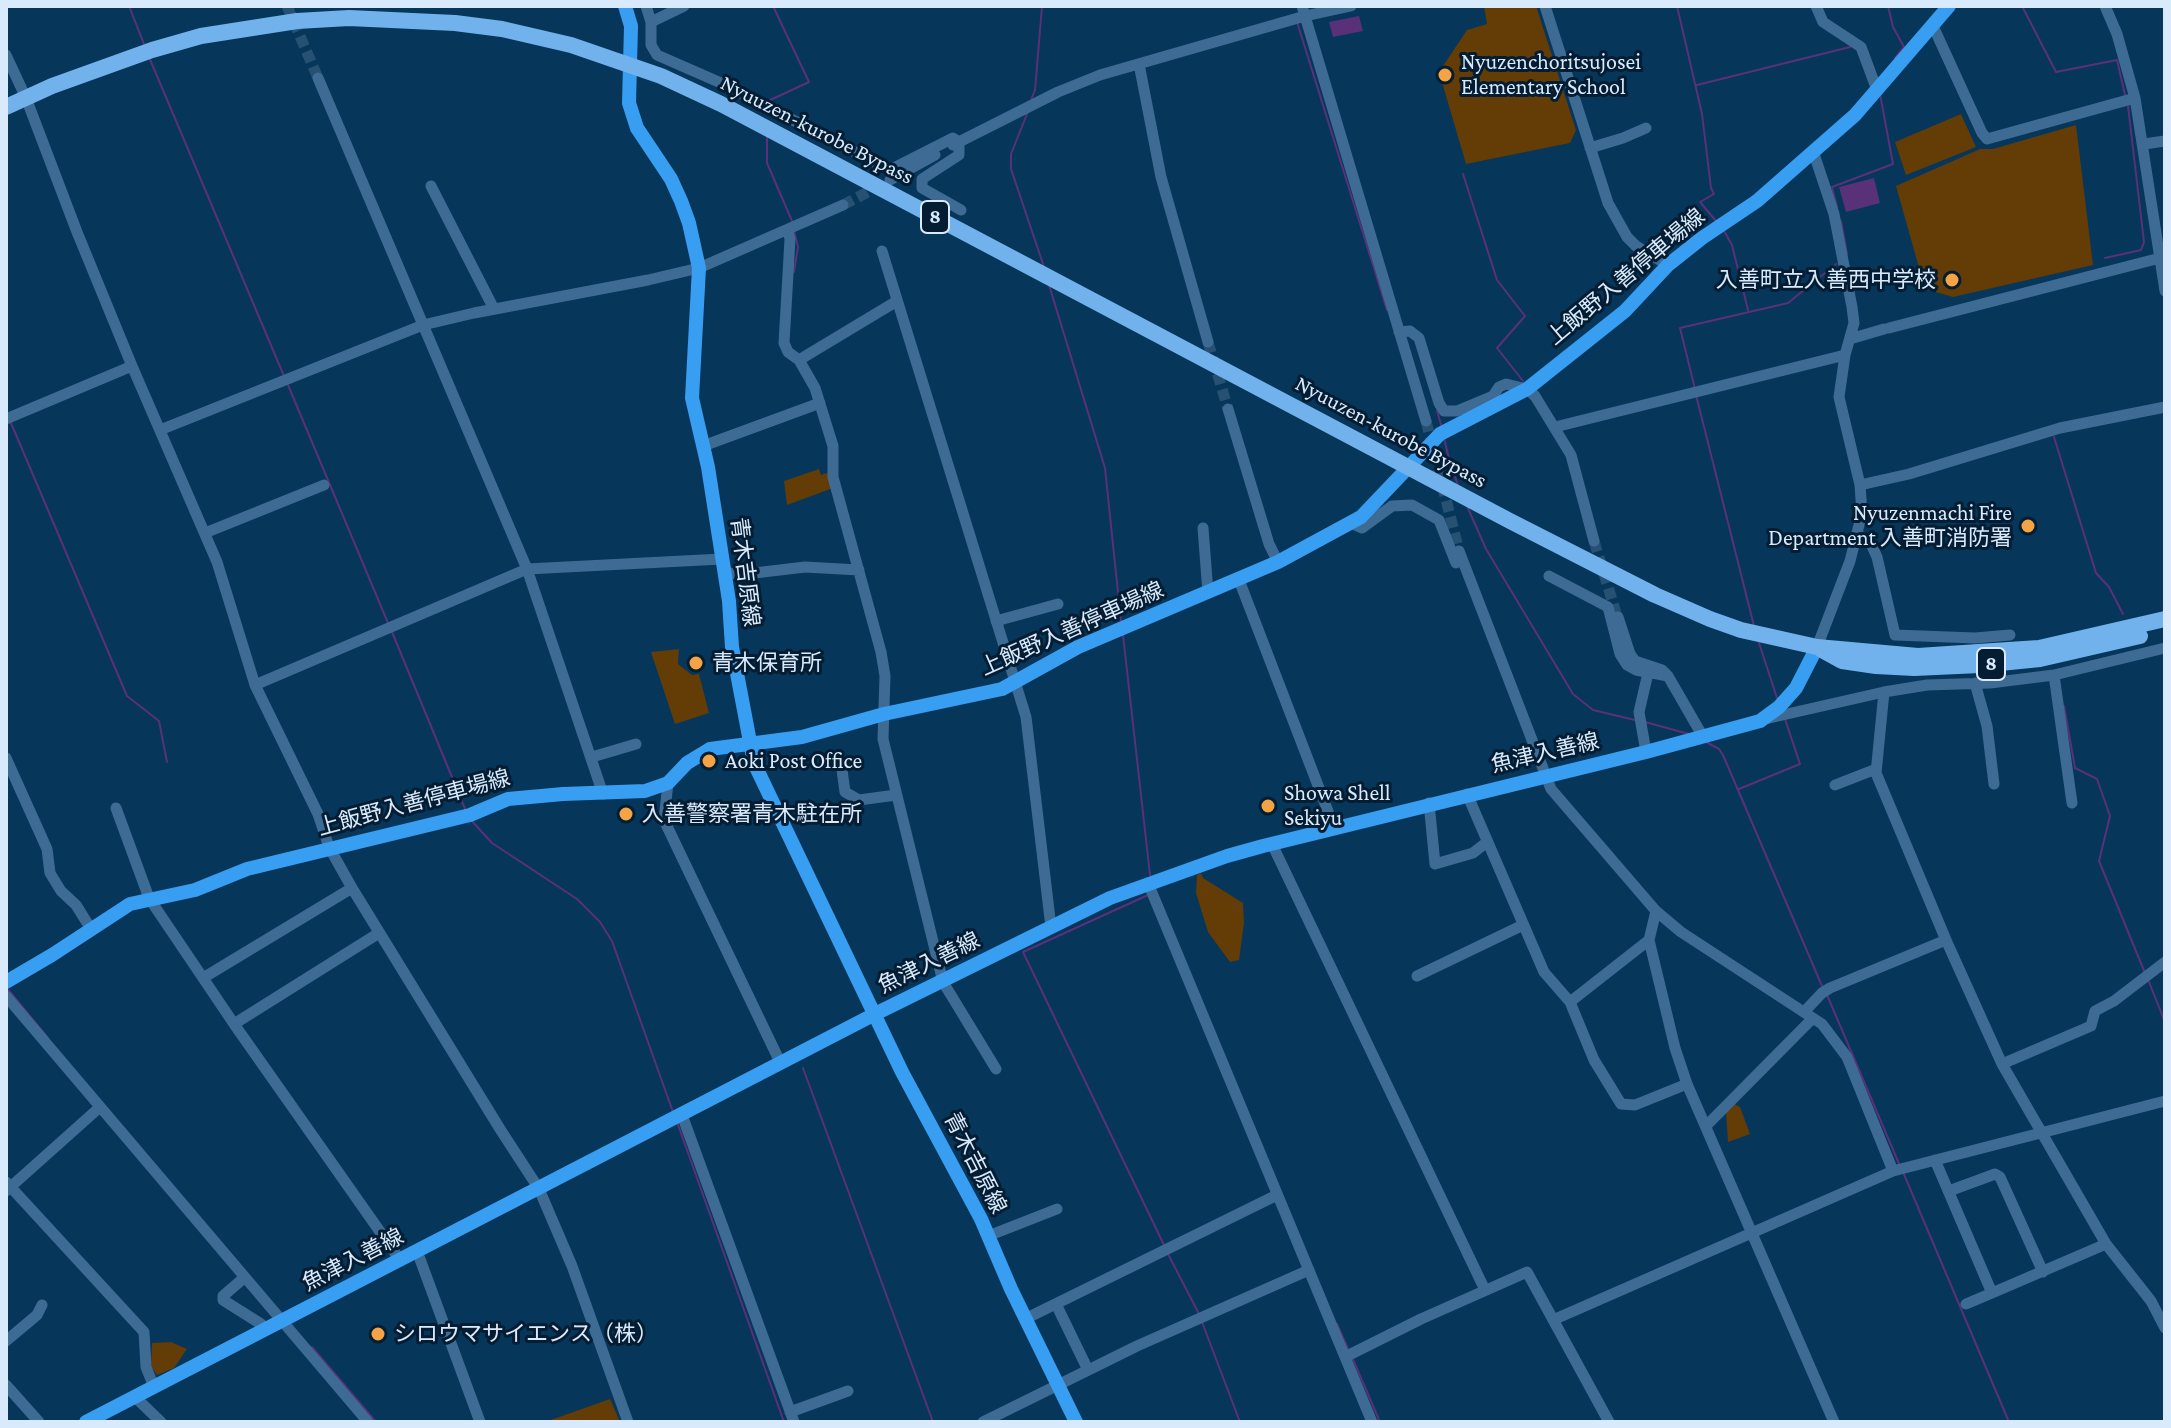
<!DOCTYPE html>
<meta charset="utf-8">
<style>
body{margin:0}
#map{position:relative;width:2171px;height:1428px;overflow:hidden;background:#06365a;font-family:"Crimson Pro",serif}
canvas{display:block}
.frame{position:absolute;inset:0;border:8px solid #d9eafc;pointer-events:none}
</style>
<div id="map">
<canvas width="2171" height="1428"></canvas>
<div class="frame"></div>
</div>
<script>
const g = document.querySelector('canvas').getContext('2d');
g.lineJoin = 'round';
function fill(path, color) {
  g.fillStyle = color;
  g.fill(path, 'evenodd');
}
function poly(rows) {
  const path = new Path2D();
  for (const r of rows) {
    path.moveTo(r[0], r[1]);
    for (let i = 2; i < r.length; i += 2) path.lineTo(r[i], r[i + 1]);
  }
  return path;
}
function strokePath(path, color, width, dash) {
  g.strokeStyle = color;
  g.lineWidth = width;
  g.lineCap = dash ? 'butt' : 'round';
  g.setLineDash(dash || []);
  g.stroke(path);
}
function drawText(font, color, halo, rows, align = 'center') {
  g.font = font + ' "Crimson Pro","Noto Sans JP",serif';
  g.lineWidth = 6;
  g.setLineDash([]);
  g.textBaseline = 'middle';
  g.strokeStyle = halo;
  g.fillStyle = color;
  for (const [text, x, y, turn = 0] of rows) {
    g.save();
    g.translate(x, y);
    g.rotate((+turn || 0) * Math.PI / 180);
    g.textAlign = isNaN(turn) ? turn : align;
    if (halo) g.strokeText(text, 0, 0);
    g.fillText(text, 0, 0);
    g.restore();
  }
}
fill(poly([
 [1484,6,1536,6,1576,130,1570,143,1466,164,1439,72,1467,30,1487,24],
 [1961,114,1976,147,1906,175,1895,142],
 [2076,125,2093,265,1953,297,1925,289,1896,186,1980,149,1993,149],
 [819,469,821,475,830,472,833,488,787,505,784,481],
 [679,649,678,664,692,675,699,674,709,713,675,724,651,652],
 [1201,873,1203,878,1243,903,1244,923,1239,960,1230,962,1208,932,1196,893,1197,875],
 [1734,1104,1740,1107,1750,1134,1728,1142,1726,1112],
 [171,1342,187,1349,174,1368,157,1375,151,1366,152,1343],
 [610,1399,620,1422,545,1422]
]), '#633c06');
fill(poly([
 [1359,16,1363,31,1333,37,1329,22],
 [1874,178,1880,203,1846,212,1839,187]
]), '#593179');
strokePath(poly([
 [129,6,144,44],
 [1677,6,1702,114,1711,188,1714,194,1700,202,1716,221],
 [1888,6,1893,27,1904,47,1895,58],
 [2022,6,2056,72,2117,60,2125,95],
 [1297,22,1387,310],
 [149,57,284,376],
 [1697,85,1850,47],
 [1031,100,1035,90,1042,6],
 [766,102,809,82,773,6],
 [1027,114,1011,154,1011,169,1044,267],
 [767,136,767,163,792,221],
 [1463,174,1497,280,1525,316,1497,348,1523,381],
 [1837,207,1832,187,1893,164,1880,94],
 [1841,221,1847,254],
 [1723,229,1732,245,1748,310],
 [2105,258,2141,250,2144,242,2128,106],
 [794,272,798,247,794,231],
 [1049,285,1105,468,1121,621],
 [288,385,388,623],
 [1695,389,1680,328,1788,303,1836,264],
 [1696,395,1754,626],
 [1437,411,1442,428],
 [11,423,127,696,159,721,167,762],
 [2054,437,2096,573,2109,587,2123,614],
 [1444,438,1451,467,1458,485],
 [1467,506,1486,549,1573,694,1593,710,1635,720],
 [392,632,466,811],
 [1123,635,1150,875],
 [1759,643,1777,698],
 [2064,706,2075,768,2097,779,2110,816,2099,861,2145,973],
 [1645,722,1689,734],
 [1706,742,1719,749,1723,755,1822,986],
 [1739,789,1800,764,1785,719],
 [471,820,492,843,577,899,600,922,612,941,673,1112],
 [1148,895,1023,952,1164,1245],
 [2149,982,2165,1022],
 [6,987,48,1038],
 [1827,995,1900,1166],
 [803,1068,933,1422],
 [677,1122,784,1422],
 [1903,1172,2009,1422],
 [1168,1254,1198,1312],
 [1202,1322,1240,1422],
 [1337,1324,1349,1351],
 [312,1347,376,1422],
 [1352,1357,1380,1422]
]), '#593179', 2);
strokePath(poly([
 [287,6,318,78],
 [843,205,881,185],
 [1208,342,1228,409],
 [1426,421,1459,551],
 [1594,541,1616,613]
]), '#265172', 11, [11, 5.5]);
strokePath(poly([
 [646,6,651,22,651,45,657,55,721,83,890,170,953,138,959,142,959,155,922,179,922,188,961,210],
 [1302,6,1426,421],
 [1545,6,1608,203,1627,237,1636,246,1668,265],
 [1816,6,1823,22,1861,47,1877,90],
 [2105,6,2117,34,2135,98,2165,291],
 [651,22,684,6],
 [1933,26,1982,133,1987,139,2135,98],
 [6,55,26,98,77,232,132,366,217,562,255,685,318,814,329,847,352,888,500,1129,539,1189,572,1266,628,1422],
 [1139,64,1161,177,1208,342],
 [318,78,527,569,603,794],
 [2144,144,2165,141],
 [953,145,1058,92,1100,75,1305,16,1351,6],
 [1590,148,1623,138,1646,128],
 [1813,151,1834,214,1852,307,1854,323,1845,355,1839,397,1860,485,1862,513,1850,561,1817,647],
 [890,180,935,155],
 [431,186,494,309],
 [788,231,790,239,784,343,788,352,799,360],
 [882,251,1026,717,1050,919,1053,926],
 [897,301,799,360,815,388,833,446,833,477,881,652,885,676,883,739,943,982,996,1069],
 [1889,328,2160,258],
 [1399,332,1410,331,1419,338,1439,403,1444,411,1457,411,1493,396,1499,387,1506,384,1527,389,1535,396,1571,455,1594,541],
 [1850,339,1884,329],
 [1228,409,1269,544,1278,562],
 [6,419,132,366],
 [1555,427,1845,355],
 [160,430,423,325,474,313,648,280,699,268,843,205],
 [703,446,820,403],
 [1860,485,1909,474,2060,428,2165,407],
 [1351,523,1362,528,1392,506,1412,505,1439,520,1456,563],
 [1203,528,1208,593],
 [205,533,324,485],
 [1858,534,1871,544,1877,557,1895,635,1975,638,2010,635],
 [1459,551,1551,789,1656,911,1681,932,1822,1024,1847,1057,1893,1171],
 [725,573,746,574,805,567,859,570],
 [1549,576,1608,607,1620,654,1627,665,1636,670,1668,676],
 [1239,580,1334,827],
 [1618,617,1630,654,1635,661,1662,670,1668,676,1702,735],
 [996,621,1058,604],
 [2054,675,2072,803],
 [1975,683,1987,726,1994,784],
 [255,685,527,569,722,559],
 [1884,692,1876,773,1946,940,2002,1064,2106,1244,2151,1301,2165,1328],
 [1765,719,1884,692,1927,685,1990,683,2054,675,2165,648],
 [1646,752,1639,712,1648,673],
 [592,757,636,744],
 [6,758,47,849,50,873,61,891,76,905,91,929],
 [842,770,845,792,859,800,896,795],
 [668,783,664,820,781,1064],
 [1835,785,1876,769],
 [1467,794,1544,972,1570,1002,1594,1060,1621,1104,1635,1105,1687,1084],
 [1429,803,1435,864,1473,853,1487,842],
 [116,808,149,898,203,978,352,888],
 [1272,844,1485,1290],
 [1148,883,1372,1422],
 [1656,911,1649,940,1675,1048,1687,1084,1834,1422],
 [1417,976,1523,925],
 [203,978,234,1024,379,933],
 [6,996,368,1422],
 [1570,1002,1649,940],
 [1804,1012,1822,993,1830,988,1946,940],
 [234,1024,400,1260],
 [2002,1064,2091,1026,2095,1011,2114,1001,2165,962],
 [682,1115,794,1422],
 [1706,1126,1813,1018],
 [1935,1160,1992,1293,2106,1244],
 [6,1182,144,1332,146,1367,154,1387],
 [6,1191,100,1107],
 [1949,1191,1995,1174,2000,1177,2043,1272],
 [988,1236,1057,1209],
 [417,1251,480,1422],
 [245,1277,223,1296,223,1300,261,1324,265,1330],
 [1056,1304,1088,1370],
 [1966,1304,1992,1293],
 [1025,1319,1277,1195],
 [1553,1320,1893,1171,2165,1101],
 [6,1341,37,1315,42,1305],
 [1345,1357,1421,1319,1527,1272,1609,1422],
 [6,1385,39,1422],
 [135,1397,161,1422],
 [790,1412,848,1391],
 [983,1422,1137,1346,1309,1270]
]), '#3e6b94', 11);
strokePath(poly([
 [625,6,631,26,629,103,637,128,671,179,681,201,689,223,699,268,692,398,708,467,729,601,732,647,754,763,902,1072,981,1219,1011,1289,1076,1422],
 [6,982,52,955,130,904,195,890,247,869,470,815,508,799,563,794,645,791,668,783,687,763,710,749,802,737,884,714,1002,689,1078,647,1278,562,1361,517,1440,434,1527,389,1625,311,1668,265,1702,238,1757,201,1855,115,1949,6],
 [86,1422,875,1014,1110,898,1227,856,1263,846,1646,752,1760,721,1779,707,1796,688,1817,647]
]), '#379ef2', 14);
strokePath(poly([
 [6,107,52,86,152,50,201,36,297,21,349,18,455,23,502,29,571,45,661,76,721,104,1510,521,1655,595,1710,619,1741,630,1817,647,1918,656,2039,648,2165,619],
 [1822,650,1842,661,1876,666,1914,668,1980,665,2040,659,2140,636]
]), '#71b2ed', 16);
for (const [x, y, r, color] of [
 [1445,75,8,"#f4a444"],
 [1952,280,8,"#f4a444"],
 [2028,526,8,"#f4a444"],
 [696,663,8,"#f4a444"],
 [709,761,8,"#f4a444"],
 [1268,806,8,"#f4a444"],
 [626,814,8,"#f4a444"],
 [378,1334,8,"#f4a444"]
]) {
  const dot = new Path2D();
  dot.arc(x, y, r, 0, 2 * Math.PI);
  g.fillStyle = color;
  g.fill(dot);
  strokePath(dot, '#051d32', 3);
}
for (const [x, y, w] of [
 [935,217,28],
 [1991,664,28]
]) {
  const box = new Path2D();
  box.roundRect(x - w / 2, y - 16, w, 32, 6);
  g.fillStyle = '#051d32';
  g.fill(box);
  strokePath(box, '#d9eafc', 2);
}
drawText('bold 20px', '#d9eafc', null, [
 ["8",935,217],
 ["8",1991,664]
]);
drawText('22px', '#d9eafc', '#051d32', [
 ["Nyuzenchoritsujosei",1461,62],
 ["Elementary School",1461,87],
 ["入善町立入善西中学校",1936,280,"right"],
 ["Nyuzenmachi Fire",2012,513,"right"],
 ["Department 入善町消防署",2012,538,"right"],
 ["青木保育所",712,663],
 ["Aoki Post Office",725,761],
 ["Showa Shell",1284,793],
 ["Sekiyu",1284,818],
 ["入善警察署青木駐在所",642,814],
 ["シロウマサイエンス（株）",394,1334]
], 'left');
drawText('22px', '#d9eafc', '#051d32', [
 ["Nyuuzen-kurobe Bypass",817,130,27],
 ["上飯野入善停車場線",1626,277,-40],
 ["Nyuuzen-kurobe Bypass",1391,432,28],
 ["青木吉原線",745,572,83],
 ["上飯野入善停車場線",1072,629,-24],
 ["魚津入善線",1545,753,-13],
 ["上飯野入善停車場線",414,803,-15],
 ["魚津入善線",929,963,-26],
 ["青木吉原線",975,1163,63],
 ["魚津入善線",353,1260,-27]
]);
</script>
